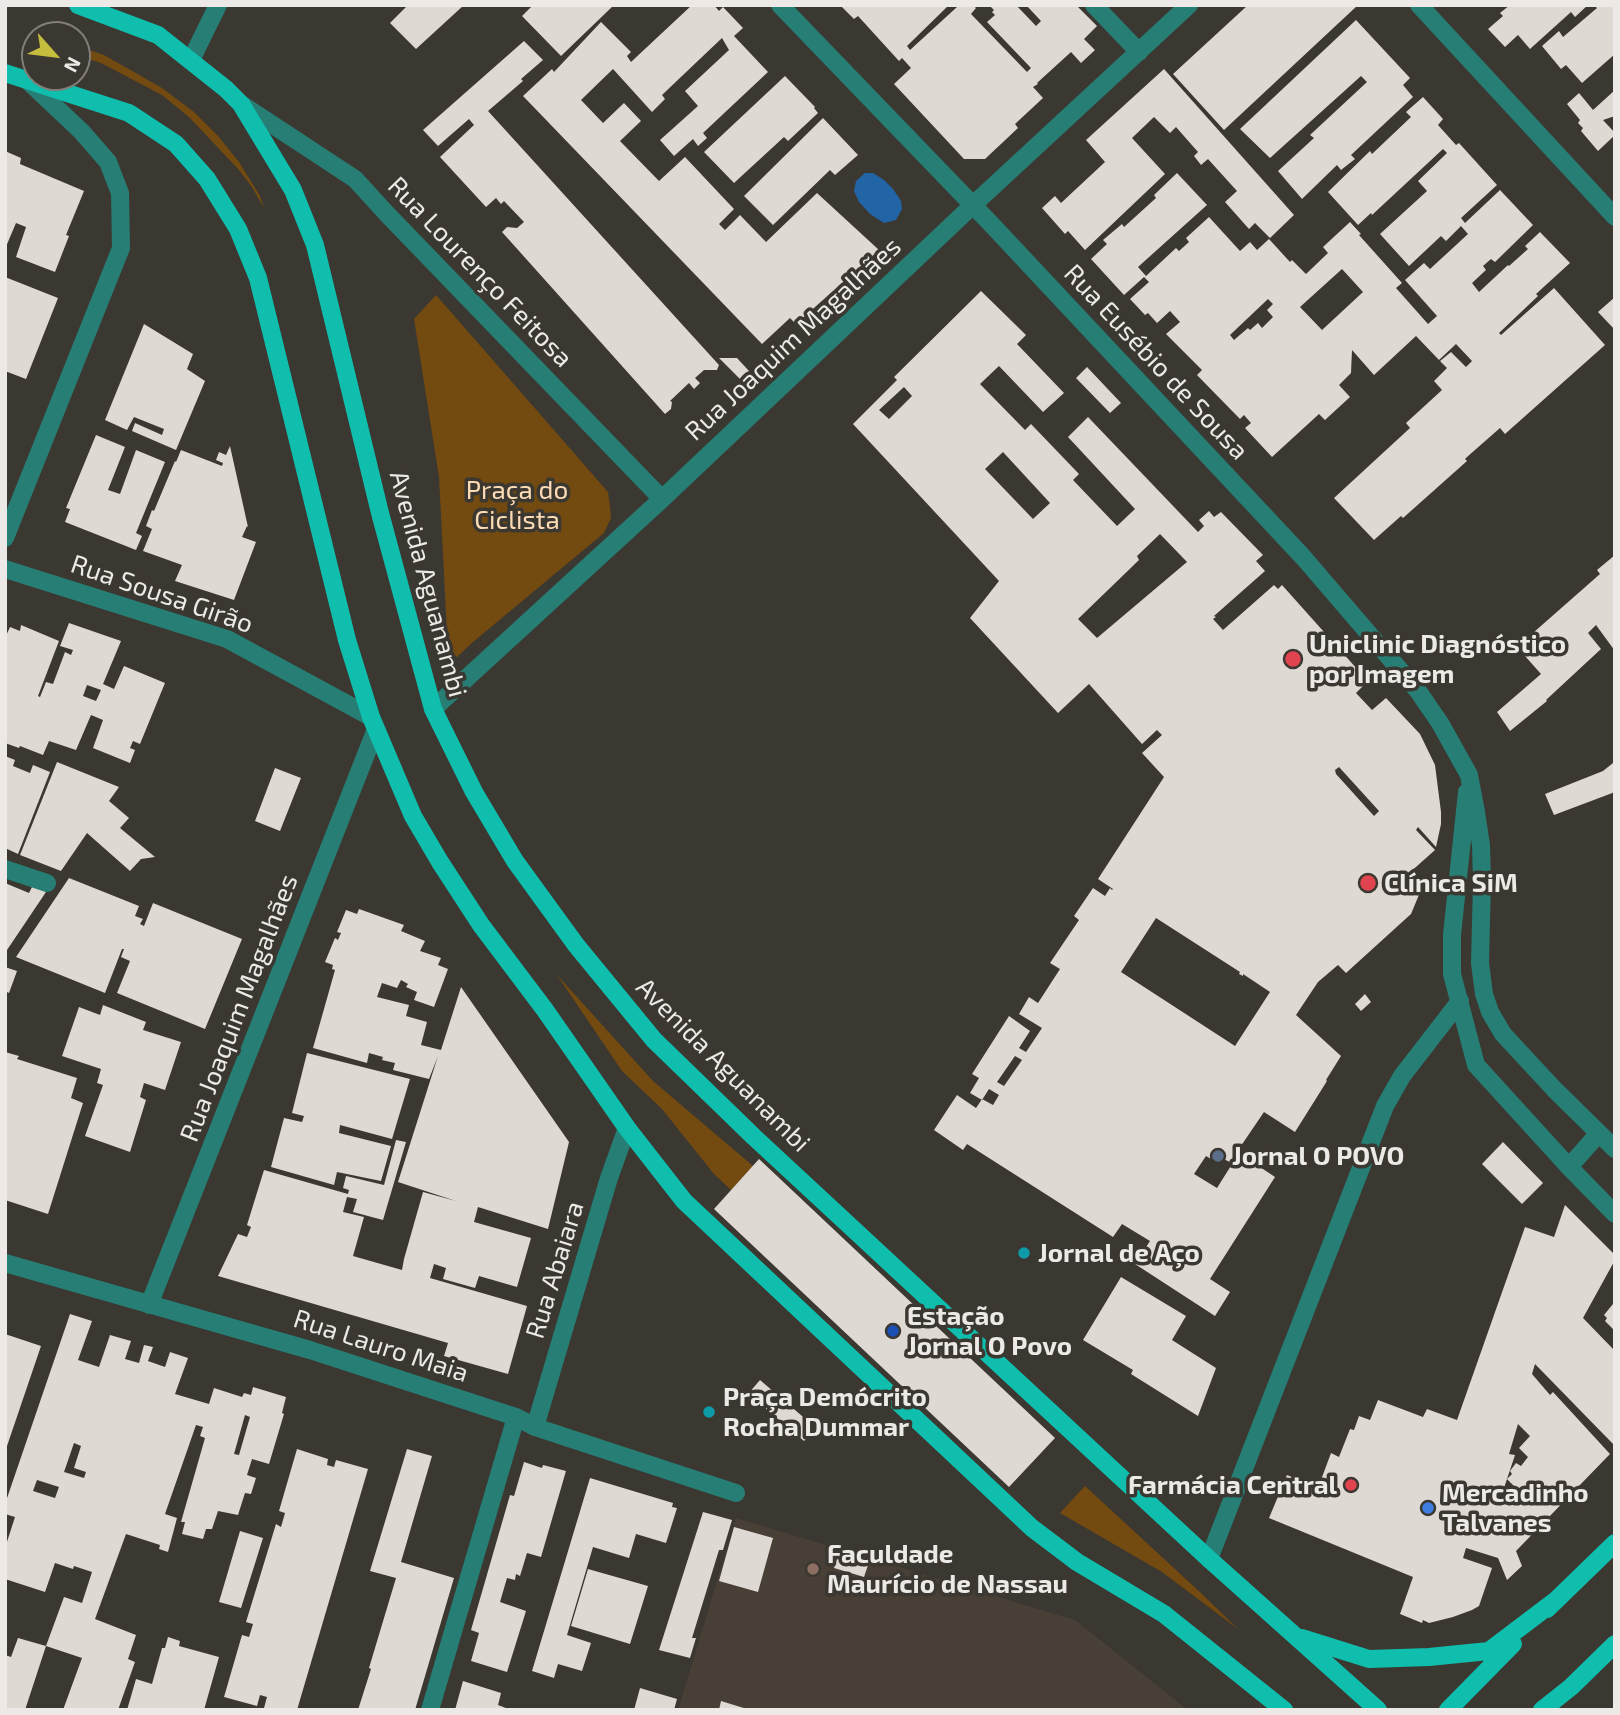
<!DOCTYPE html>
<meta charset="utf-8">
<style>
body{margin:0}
#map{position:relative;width:1620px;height:1715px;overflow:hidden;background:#3b3731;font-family:"Exo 2",sans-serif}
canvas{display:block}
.frame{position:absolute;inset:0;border:7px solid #ece9e6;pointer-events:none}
.north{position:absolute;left:21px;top:21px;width:70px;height:70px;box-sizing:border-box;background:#3b3731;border:2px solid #827e79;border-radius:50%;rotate:118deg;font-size:19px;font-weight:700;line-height:28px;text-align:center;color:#ece9e6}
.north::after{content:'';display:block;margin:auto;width:24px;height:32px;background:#c4bd3e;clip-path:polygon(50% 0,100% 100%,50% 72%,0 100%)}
</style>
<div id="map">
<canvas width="1620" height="1715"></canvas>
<div class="frame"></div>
<div class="north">N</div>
</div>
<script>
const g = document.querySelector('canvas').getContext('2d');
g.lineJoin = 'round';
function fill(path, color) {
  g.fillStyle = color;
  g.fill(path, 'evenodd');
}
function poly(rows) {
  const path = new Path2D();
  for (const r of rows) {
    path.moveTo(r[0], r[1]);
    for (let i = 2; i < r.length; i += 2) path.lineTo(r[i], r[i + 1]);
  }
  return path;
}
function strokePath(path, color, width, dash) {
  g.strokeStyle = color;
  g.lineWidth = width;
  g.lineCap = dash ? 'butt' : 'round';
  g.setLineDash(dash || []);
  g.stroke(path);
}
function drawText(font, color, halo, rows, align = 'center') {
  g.font = font + ' "Exo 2",sans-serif';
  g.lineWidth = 7;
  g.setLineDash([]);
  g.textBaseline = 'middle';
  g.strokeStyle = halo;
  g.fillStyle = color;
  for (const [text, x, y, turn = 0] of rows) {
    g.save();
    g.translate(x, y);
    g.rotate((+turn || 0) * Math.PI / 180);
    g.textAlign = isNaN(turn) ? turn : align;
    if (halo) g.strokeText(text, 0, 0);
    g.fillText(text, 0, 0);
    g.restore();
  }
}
fill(poly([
 [736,1518,1075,1620,1188,1710,678,1710]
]), '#483f36');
fill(poly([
 [77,46,104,55,127,68,162,88,194,112,218,136,239,162,260,196,264,208,252,187,239,170,190,118,162,95,101,63,77,55],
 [436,295,608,492,610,506,611,518,604,533,473,642,457,657,448,652,439,477,414,319],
 [557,975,653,1081,753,1166,731,1190,714,1174,662,1109,622,1071],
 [1085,1486,1201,1593,1238,1629,1162,1572,1060,1513]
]), '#734b10');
fill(poly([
 [865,173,873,173,884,180,893,189,901,201,902,209,896,220,884,223,870,214,859,202,854,191,856,181]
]), '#2265a7');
fill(poly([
 [408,5,464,5,416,49,390,23],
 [533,5,614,5,561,56,522,16],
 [692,5,714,5,719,11,723,7,743,28,734,36,768,72,703,133,707,138,698,146,693,139,674,156,660,140,698,106,685,91,729,50,722,38,662,95,665,99,652,112,613,69,581,100,603,123,624,103,641,121,620,141,659,181,685,157,734,209,719,224,725,230,740,215,766,242,817,193,879,250,796,324,790,318,762,344,523,96,552,69,554,72,601,22,631,52,627,56,631,62],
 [840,5,949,5,907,46,910,50,957,7,955,5,973,5,976,8,971,14,1027,72,1031,68,987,22,995,15,992,12,994,10,991,7,993,5,1016,5,1036,26,1041,21,1026,5,1076,5,1097,26,1084,39,1095,50,1081,63,1071,52,1037,83,1038,84,1033,87,1043,98,1015,124,1018,128,985,159,964,159,894,84,911,68,902,58,899,61,858,16,854,19],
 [1248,5,1358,5,1224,130,1173,74],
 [1510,5,1588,5,1575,17,1571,12,1530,49,1518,35,1505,47,1488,29,1503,16,1500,13],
 [1594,5,1615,5,1615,54,1582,83,1566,65,1561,69,1542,46,1559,31,1563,37,1597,8],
 [1356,20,1410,78,1403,85,1413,97,1351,155,1355,159,1341,170,1337,165,1302,199,1278,171,1314,138,1310,135,1367,82,1361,76,1270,158,1240,129],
 [524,41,543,60,521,79,523,81,488,111,719,365,717,370,704,370,695,378,700,383,694,389,689,383,670,401,672,402,671,409,665,414,502,232,507,227,517,228,524,222,504,201,501,204,496,198,486,207,440,157,474,125,469,119,438,146,423,130],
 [1164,69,1294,215,1270,238,1255,223,1249,229,1225,202,1237,191,1208,159,1201,165,1194,156,1198,152,1176,127,1170,133,1154,117,1132,138,1165,174,1085,250,1068,231,1065,234,1042,208,1055,196,1061,203,1105,162,1086,140],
 [785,76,815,107,814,108,818,113,788,141,784,137,734,183,704,152],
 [1615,90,1615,116,1603,120,1615,133,1615,135,1598,151,1581,131,1583,128,1578,123,1580,120,1567,104,1579,93,1593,110],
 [1423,97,1443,119,1438,125,1456,145,1459,143,1497,185,1461,218,1465,223,1500,190,1533,225,1495,262,1491,259,1483,266,1486,270,1472,283,1479,292,1508,265,1509,266,1528,249,1525,246,1540,232,1570,263,1536,294,1538,296,1499,333,1501,335,1554,288,1605,345,1505,434,1500,428,1467,457,1465,459,1467,461,1403,518,1401,516,1374,540,1334,498,1410,428,1406,423,1442,390,1434,381,1447,368,1440,361,1451,352,1466,367,1472,361,1456,344,1439,360,1416,336,1374,375,1352,350,1351,373,1339,385,1350,397,1325,420,1319,414,1272,457,1245,428,1251,423,1244,415,1240,419,1197,375,1202,370,1166,334,1180,322,1170,311,1157,323,1148,313,1145,315,1130,299,1149,282,1144,277,1124,295,1091,259,1107,244,1103,240,1122,224,1124,227,1156,198,1154,195,1177,173,1207,205,1138,267,1146,276,1176,248,1179,251,1189,242,1186,238,1209,217,1240,251,1250,242,1257,250,1269,239,1290,262,1292,260,1306,274,1328,253,1323,247,1350,222,1361,234,1359,235,1402,283,1396,288,1428,324,1437,316,1405,280,1424,263,1430,269,1468,234,1461,226,1446,241,1441,236,1409,266,1380,234,1427,191,1418,181,1447,153,1443,149,1372,215,1371,213,1358,225,1328,192,1370,151,1372,154,1411,117,1406,112],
 [1342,269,1363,292,1322,330,1300,307],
 [1268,299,1273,304,1267,310,1273,317,1262,328,1258,323,1250,330,1248,328,1234,340,1230,335],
 [823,118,858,155,835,175,830,170,773,225,744,196],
 [5,151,21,158,20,164,84,191,66,235,69,236,55,272,16,257,26,227,16,223,5,249],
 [5,277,58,298,26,379,5,371],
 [981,291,1026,335,1017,344,1064,393,1043,412,999,366,980,384,1025,430,1031,424,1079,474,1073,480,1117,526,1135,509,1068,437,1088,417,1198,532,1204,526,1199,520,1209,511,1214,517,1221,512,1263,555,1256,561,1265,571,1214,616,1216,617,1213,619,1223,630,1274,585,1278,589,1282,585,1366,679,1362,683,1364,685,1356,693,1372,710,1386,698,1420,734,1435,765,1441,812,1441,824,1436,847,1418,827,1416,830,1435,850,1407,875,1421,890,1411,914,1346,973,1338,965,1318,982,1296,1015,1341,1056,1326,1080,1327,1081,1295,1132,1264,1112,1230,1162,1221,1158,1218,1163,1206,1156,1194,1174,1217,1188,1239,1153,1275,1177,1210,1279,1230,1292,1215,1316,1135,1264,1150,1241,1122,1224,1113,1237,967,1144,963,1150,934,1130,957,1095,976,1108,982,1099,993,1105,999,1095,989,1089,982,1100,970,1093,979,1078,972,1074,1009,1016,1030,1031,1019,1048,1026,1052,1042,1028,1019,1014,1029,997,1038,1003,1060,969,1050,963,1079,920,1074,916,1093,888,1105,896,1110,888,1112,890,1113,889,1098,879,1164,777,1142,753,1162,735,1157,730,1142,744,1089,684,1058,713,970,618,999,581,853,424,897,380,894,377],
 [904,387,912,396,889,419,879,410],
 [1003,452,1050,503,1033,519,985,469],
 [1160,534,1187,562,1097,638,1078,619,1139,560,1137,556],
 [1339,767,1379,811,1374,816,1336,774,1335,770],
 [1156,918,1240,972,1239,974,1243,976,1243,974,1270,992,1235,1046,1121,972],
 [1015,1056,1022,1060,1004,1086,997,1082],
 [1615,297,1615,330,1598,312],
 [144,324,193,354,187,369,205,381,176,450,132,431,135,423,162,435,164,429,134,417,127,430,105,420],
 [719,358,737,358,749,371,740,379],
 [1087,367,1121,403,1110,413,1076,378],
 [96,435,125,447,108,490,120,494,136,450,165,462,136,533,142,536,136,550,65,522,70,509,66,508],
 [230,446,248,527,247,526,242,537,256,542,234,600,175,581,182,565,143,551,152,529,146,526,152,510,154,511,175,461,176,462,181,450,222,466,223,463,216,460,219,452,226,455],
 [1615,555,1615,651,1596,625,1588,633,1601,649,1546,700,1547,701,1510,731,1497,712,1541,674,1517,647,1600,574,1597,570],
 [69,623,121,641,103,684,114,689,124,666,165,683,140,744,133,741,130,748,135,750,130,763,93,748,103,720,91,715,76,750,49,741,43,755,20,746,19,748,5,743,5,638,10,627,20,631,21,625,59,641,38,696,40,697,46,682,53,684,65,652,71,655,73,650,60,646],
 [87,685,101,690,96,701,83,696],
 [5,756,15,760,13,766,30,773,33,765,50,772,18,854,5,848],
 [57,762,119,787,109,801,129,818,120,828,155,857,141,859,130,871,87,833,61,871,20,855],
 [1613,763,1615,764,1615,792,1554,815,1545,794,1603,771],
 [275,768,301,778,280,831,255,821],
 [69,878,139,906,135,916,143,919,140,924,144,926,153,903,242,939,205,1029,117,993,130,961,121,957,124,949,122,949,105,993,16,957],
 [5,883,29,893,33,885,46,892,5,953],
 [359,909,404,925,401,931,425,941,420,951,441,958,438,965,448,969,434,1007,414,1000,417,992,406,987,408,984,401,980,397,988,382,983,377,997,409,1005,406,1016,427,1022,421,1045,441,1050,461,987,569,1142,548,1229,478,1207,474,1222,531,1238,517,1287,479,1276,475,1288,443,1279,446,1268,434,1264,430,1278,527,1306,508,1374,444,1356,448,1343,218,1276,238,1234,247,1237,251,1227,247,1225,264,1170,348,1194,349,1190,343,1188,346,1176,384,1185,396,1140,406,1142,383,1220,353,1212,357,1199,347,1197,343,1212,364,1217,353,1256,402,1270,404,1259,423,1192,456,1201,398,1182,438,1056,429,1079,393,1070,395,1063,382,1060,383,1057,369,1053,367,1063,313,1048,335,970,332,969,333,965,325,962,335,938,338,940,341,933,337,932,346,910,357,914],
 [5,967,17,971,9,993,5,991],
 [1365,994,1371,1002,1361,1011,1355,1004],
 [103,1005,146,1022,143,1030,181,1042,165,1090,144,1083,140,1097,146,1100,130,1152,85,1136,103,1085,97,1083,101,1069,62,1056,79,1007,100,1015],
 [5,1052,19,1056,17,1059,77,1078,71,1098,83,1103,48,1214,5,1200],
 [307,1053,410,1079,392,1139,340,1125,339,1133,391,1146,381,1181,337,1172,334,1185,271,1167,284,1118,302,1122,304,1116,292,1113],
 [1503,1142,1543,1183,1522,1204,1482,1164],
 [759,1159,1055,1438,1009,1487,714,1209],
 [1565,1205,1615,1255,1615,1260,1583,1318,1615,1351,1615,1446,1535,1364,1532,1374,1550,1395,1553,1392,1610,1454,1516,1551,1522,1566,1507,1580,1498,1558,1466,1548,1463,1558,1492,1568,1479,1606,1472,1610,1453,1617,1429,1623,1423,1620,1422,1623,1400,1614,1413,1577,1269,1518,1287,1475,1318,1488,1331,1453,1339,1457,1350,1429,1354,1430,1359,1416,1370,1420,1378,1400,1423,1417,1427,1409,1457,1420,1525,1227,1554,1237],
 [1518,1424,1530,1436,1519,1448,1528,1457,1521,1466,1516,1463,1510,1471,1512,1474,1507,1479,1520,1492,1518,1493,1514,1488,1499,1503,1515,1455,1509,1454],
 [1121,1277,1186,1316,1172,1340,1216,1368,1198,1416,1131,1374,1133,1370,1083,1340],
 [1613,1304,1615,1306,1615,1331,1605,1321,1607,1318,1604,1315],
 [70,1314,92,1321,78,1360,99,1367,110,1335,131,1341,125,1359,139,1363,144,1345,153,1347,148,1361,165,1367,170,1352,188,1358,175,1394,209,1404,214,1388,242,1397,244,1393,251,1395,253,1387,286,1397,282,1413,284,1414,269,1464,252,1459,247,1475,256,1478,251,1494,245,1493,238,1515,218,1511,212,1529,206,1529,203,1539,182,1534,185,1522,181,1522,205,1438,200,1436,203,1427,196,1425,165,1514,177,1518,168,1552,159,1549,160,1545,126,1534,95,1619,136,1635,128,1659,135,1662,118,1710,63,1710,82,1658,46,1646,64,1597,82,1603,92,1572,74,1566,73,1569,55,1563,45,1592,5,1579,5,1548,15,1517,5,1514,5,1504],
 [245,1415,250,1417,239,1455,234,1454],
 [74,1443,81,1446,74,1468,86,1472,84,1478,64,1472],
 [37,1480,59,1487,55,1498,33,1491],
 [5,1334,41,1346,6,1449,5,1449],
 [760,1380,816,1428,804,1441,748,1394],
 [297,1449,328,1459,327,1465,334,1467,336,1460,368,1469,297,1710,272,1710,264,1708,267,1697,260,1695,257,1706,224,1697,242,1635,249,1637,253,1624,246,1622,276,1524,281,1527,285,1513,279,1511],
 [407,1449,432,1456,401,1562,454,1578,415,1710,358,1710,371,1669,369,1668,396,1578,370,1571],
 [524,1462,542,1468,543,1465,566,1471,541,1557,527,1553,520,1576,516,1574,515,1580,507,1578,500,1602,526,1611,507,1672,471,1661,479,1633,471,1630,510,1495,514,1496],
 [590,1478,673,1503,672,1507,677,1508,666,1543,636,1534,629,1558,593,1547,567,1635,591,1643,582,1671,558,1664,554,1678,532,1671],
 [703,1512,732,1520,723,1550,719,1550,692,1638,696,1638,690,1658,659,1650],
 [734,1527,773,1538,758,1592,719,1581],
 [240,1531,263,1538,241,1608,219,1602],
 [838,1556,868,1565,864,1577,834,1568],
 [588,1569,648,1586,630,1644,571,1626],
 [168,1637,180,1641,179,1646,219,1657,204,1710,127,1710,136,1679,152,1684,162,1648,165,1648],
 [18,1638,46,1646,25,1710,5,1710,5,1655,11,1657],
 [463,1681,501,1693,498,1705,511,1710,455,1710],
 [640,1688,677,1699,674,1710,634,1710],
 [721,1701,747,1709,747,1710,719,1710]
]), '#dfd9d3');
strokePath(poly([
 [780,5,993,226,1303,557,1418,691,1440,723,1469,775,1476,812,1481,845,1482,882,1480,963,1484,994,1490,1012,1503,1034,1555,1090,1615,1149],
 [1094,5,1139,52],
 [1419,5,1615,217],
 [191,60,218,5],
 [241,104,355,179,387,214,662,499],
 [5,538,121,248,120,193,108,162,82,132,28,81],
 [5,569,227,639,371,717],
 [433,709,662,499,973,205,1189,5],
 [1467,792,1452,935,1452,974,1476,1065,1569,1167,1615,1214],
 [5,869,47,883],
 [1569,1167,1599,1133],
 [5,1263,310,1350,516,1417,535,1427,736,1493],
 [149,1305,376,729],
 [535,1427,609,1178,627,1128],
 [1209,1559,1385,1106,1402,1076,1460,1001],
 [430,1710,516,1417]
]), '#267e74', 18);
strokePath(poly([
 [78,5,158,35,226,89,241,104,293,190,315,245,380,513,433,709,474,792,515,861,576,945,654,1040,754,1137,1209,1559,1378,1710],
 [5,73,129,113,176,144,207,179,238,229,258,278,347,640,371,717,413,816,440,862,481,925,545,1010,627,1128,684,1201,1032,1528,1077,1562,1164,1614,1284,1710],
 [1547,1609,1615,1543],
 [1302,1638,1369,1659,1429,1657,1489,1651,1555,1601],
 [1448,1710,1513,1644],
 [1542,1710,1571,1687,1615,1644]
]), '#10bead', 18);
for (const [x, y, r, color] of [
 [1293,659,9,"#e0444e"],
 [1368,883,9,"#e0444e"],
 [1218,1156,7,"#5c6f8a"],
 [1024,1253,7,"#0f9aa8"],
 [893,1331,7,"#1a4fb4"],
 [709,1412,7,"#0f9aa8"],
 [1351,1485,7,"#e0444e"],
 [1428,1508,7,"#3f7fe0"],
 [813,1569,7,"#8d6e63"]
]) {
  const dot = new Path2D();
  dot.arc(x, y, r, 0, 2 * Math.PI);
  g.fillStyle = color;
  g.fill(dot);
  strokePath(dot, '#3b3731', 2.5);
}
drawText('26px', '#ece9e6', '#3b3731', [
 ["Rua Lourenço Feitosa",480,272,46],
 ["Rua Joaquim Magalhães",793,339,-43],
 ["Rua Eusébio de Sousa",1156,362,47],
 ["Avenida Aguanambi",428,584,75],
 ["Rua Sousa Girão",162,594,19],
 ["Rua Joaquim Magalhães",239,1008,-69],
 ["Avenida Aguanambi",723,1065,45],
 ["Rua Abaiara",555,1270,-73],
 ["Rua Lauro Maia",381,1346,18]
]);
drawText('26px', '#fcdbb5', '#3b3731', [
 ["Praça do",517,490],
 ["Ciclista",517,520]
]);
drawText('bold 26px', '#ece9e6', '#3b3731', [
 ["Uniclinic Diagnóstico",1309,644],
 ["por Imagem",1309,674],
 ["Clínica SiM",1384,883],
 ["Jornal O POVO",1232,1156],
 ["Jornal de Aço",1038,1253],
 ["Estação",907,1316],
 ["Jornal O Povo",907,1346],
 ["Praça Demócrito",723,1397],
 ["Rocha Dummar",723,1427],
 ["Farmácia Central",1337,1485,"right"],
 ["Mercadinho",1442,1493],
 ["Talvanes",1442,1523],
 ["Faculdade",827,1554],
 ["Maurício de Nassau",827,1584]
], 'left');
</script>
